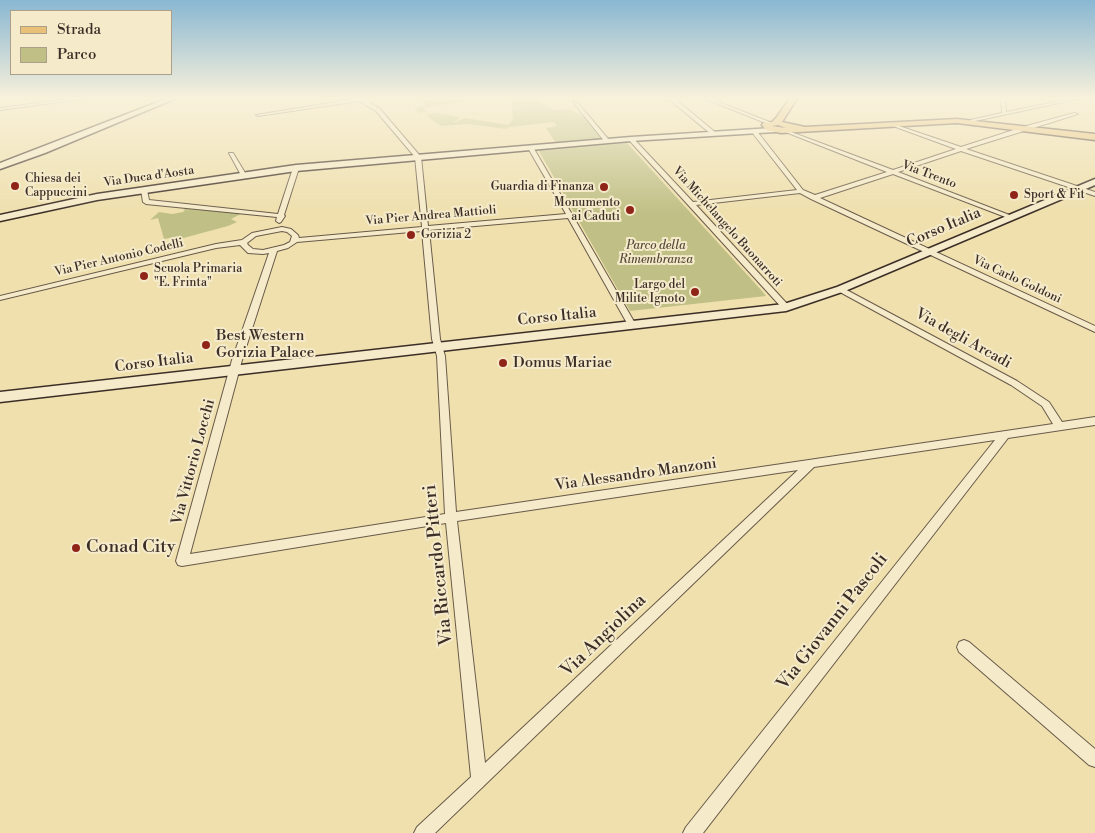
<!DOCTYPE html>
<style>
body{margin:0}
#map{position:relative;width:1095px;height:833px;overflow:hidden;background:#efe0ae;font-family:"Libre Bodoni",serif}
canvas{display:block}
.legend{position:absolute;left:10px;top:10px;width:162px;height:65px;box-sizing:border-box;background:#f5ebca;border:1px solid #ab9f89;margin:0;padding:6px 9px;list-style:none;font-size:15px;color:#3c2e27}
.legend li{display:flex;align-items:center;gap:10px;height:25px}
.legend b{width:25px;border:1px solid #ab9f89}
</style>
<div id="map">
<canvas width="1095" height="833"></canvas>
<ul class="legend">
<li><b style="height:6px;background:#e8c077"></b>Strada</li>
<li><b style="height:14px;background:#c0c086"></b>Parco</li>
</ul>
</div>
<script>
const g = document.querySelector('canvas').getContext('2d');
g.lineJoin = 'round';
function fill(path, color) {
  g.fillStyle = color;
  g.fill(path, 'evenodd');
}
function poly(rows) {
  const path = new Path2D();
  for (const r of rows) {
    path.moveTo(r[0], r[1]);
    for (let i = 2; i < r.length; i += 2) path.lineTo(r[i], r[i + 1]);
  }
  return path;
}
function strokePath(path, color, width, dash) {
  g.strokeStyle = color;
  g.lineWidth = width;
  g.lineCap = dash ? 'butt' : 'round';
  g.setLineDash(dash || []);
  g.stroke(path);
}
function drawText(font, color, halo, rows, align = 'center') {
  g.font = font + ' "Libre Bodoni",serif';
  g.lineWidth = 4;
  g.setLineDash([]);
  g.textBaseline = 'middle';
  g.strokeStyle = halo;
  g.fillStyle = color;
  for (const [text, x, y, turn = 0] of rows) {
    g.save();
    g.translate(x, y);
    g.rotate((+turn || 0) * Math.PI / 180);
    g.textAlign = isNaN(turn) ? turn : align;
    if (halo) g.strokeText(text, 0, 0);
    g.fillText(text, 0, 0);
    g.restore();
  }
}
fill(poly([
 [445,97,456,97,463,101,424,108,427,111,419,113,414,108,426,106,421,100,424,99],
 [511,97,529,97,555,110,569,109,585,117,602,139,556,143,546,128,557,126,554,122,509,127,506,129,468,124,441,126,426,115,441,112,438,113,460,117,453,123,465,118,508,125,513,119,512,108,528,107,512,107],
 [627,143,762,291,766,296,630,311,539,151],
 [188,208,243,213,231,219,237,222,228,226,176,240,175,237,164,239,158,218,150,220,159,212,172,214,183,212,185,210,183,209]
]), '#c0c086');
const street = poly([
 [86,97,96,97,0,110,0,108,86,97],
 [354,97,363,98,380,109,421,157,428,226,566,214,528,148,533,147,636,325,632,328,628,325,568,218,429,230,440,339,445,356,456,512,1053,424,1042,406,1011,385,838,291,838,287,841,287,1017,381,1049,402,1062,422,1095,417,1095,425,1008,438,703,833,683,833,686,827,995,440,814,467,435,833,414,833,417,827,471,777,446,523,182,566,178,565,176,561,232,360,269,253,263,254,248,253,240,245,216,248,0,300,0,296,216,244,242,240,252,233,282,227,291,229,298,235,299,238,422,227,415,157,376,111,359,101,258,116,256,115,355,99,354,97],
 [282,231,287,232,292,236,290,242,284,245,263,250,253,249,248,245,247,243,256,236,282,231],
 [422,231,432,339,437,356,445,514,190,554,242,360,277,251,288,248,297,242,422,231],
 [798,470,485,763,457,521,798,470],
 [662,97,674,98,716,133,711,134,670,100,662,97],
 [701,97,706,97,772,123,768,124,701,97],
 [1001,97,1005,97,1006,112,1080,97,1087,97,970,122,970,120,1002,113,1001,97],
 [573,102,577,102,609,140,609,142,605,142,573,102],
 [1074,113,1078,114,966,149,1095,192,1095,196,961,151,898,172,1012,216,1012,218,1008,218,893,174,820,198,1095,326,1095,332,811,199,800,193,696,205,790,307,786,309,783,309,628,139,633,138,693,202,797,190,751,131,756,130,803,190,815,195,887,172,783,131,783,129,893,170,956,149,893,126,893,124,961,147,1023,127,1074,113],
 [229,153,233,153,247,176,246,177,242,177,229,153],
 [296,166,299,168,284,215,285,216,281,222,279,223,276,221,277,217,146,204,143,202,141,190,144,188,147,190,149,200,278,214,293,168,296,166],
 [964,640,969,642,1095,749,1095,767,1089,765,959,652,957,647,959,642,964,640]
]);
const secondary = poly([
 [171,97,179,97,45,153,0,169,0,163,171,97],
 [772,128,775,128,775,132,631,141,296,171,97,200,0,221,0,215,97,194,296,165,631,137,772,128],
 [1095,179,1095,185,845,291,786,311,0,402,0,392,784,304,837,287,1095,179]
]);
const primary = poly([
 [791,97,798,97,782,122,805,127,957,119,1095,134,1095,140,957,123,781,133,766,130,762,125,763,123,772,122,776,118,791,97],
 [778,125,786,128,772,126,778,125]
]);
strokePath(street, '#695a49', 2);
strokePath(secondary, '#3c2e27', 3);
strokePath(primary, '#3c2e27', 3);
fill(street, '#f5ebca');
fill(secondary, '#f5ebca');
fill(primary, '#e8c077');
const sky = g.createLinearGradient(0, 0, 0, 213);
sky.addColorStop(0, '#89b7d2');
sky.addColorStop(0.46, '#f8f1db');
sky.addColorStop(1, '#f8f1db00');
g.fillStyle = sky;
g.fillRect(0, 0, 1095, 213);
for (const [x, y, r, color] of [
 [15,186,5,"#8f2418"],
 [604,187,5,"#8f2418"],
 [1014,195,5,"#8f2418"],
 [630,210,5,"#8f2418"],
 [411,235,5,"#8f2418"],
 [144,276,5,"#8f2418"],
 [695,292,5,"#8f2418"],
 [206,345,5,"#8f2418"],
 [503,363,5,"#8f2418"],
 [76,548,5,"#8f2418"]
]) {
  const dot = new Path2D();
  dot.arc(x, y, r, 0, 2 * Math.PI);
  g.fillStyle = color;
  g.fill(dot);
  strokePath(dot, '#f5ebca', 2);
}
drawText('12px', '#3c2e27', '#f5ebca', [
 ["Via Trento",929,175,21],
 ["Via Duca d'Aosta",149,177,-8],
 ["Via Pier Andrea Mattioli",431,216,-5],
 ["Via Michelangelo Buonarroti",727,227,48],
 ["Via Pier Antonio Codelli",119,258,-13],
 ["Via Carlo Goldoni",1017,280,25]
]);
drawText('12px', '#3c2e27', '#f5ebca', [
 ["Chiesa dei",25,179],
 ["Cappuccini",25,193],
 ["Guardia di Finanza",594,187,"right"],
 ["Sport & Fit",1024,195],
 ["Monumento",620,203,"right"],
 ["ai Caduti",620,217,"right"],
 ["Gorizia 2",421,235],
 ["Scuola Primaria",154,269],
 ["\"E. Frinta\"",154,283],
 ["Largo del",685,285,"right"],
 ["Milite Ignoto",685,299,"right"]
], 'left');
drawText('italic 12px', '#564b3a', '#f5ebca', [
 ["Parco della",656,246],
 ["Rimembranza",656,260]
]);
drawText('15px', '#3c2e27', '#f5ebca', [
 ["Corso Italia",944,228,-23],
 ["Corso Italia",557,317,-6],
 ["Via degli Arcadi",963,339,29],
 ["Corso Italia",154,363,-7],
 ["Via Vittorio Locchi",194,462,-75],
 ["Via Alessandro Manzoni",636,475,-8]
]);
drawText('15px', '#3c2e27', '#f5ebca', [
 ["Best Western",216,336],
 ["Gorizia Palace",216,353],
 ["Domus Mariae",513,363]
], 'left');
drawText('18px', '#3c2e27', '#f5ebca', [
 ["Conad City",86,548]
], 'left');
drawText('18px', '#3c2e27', '#f5ebca', [
 ["Via Riccardo Pitteri",439,565,-96],
 ["Via Giovanni Pascoli",833,622,-52],
 ["Via Angiolina",604,636,-44]
]);
</script>
